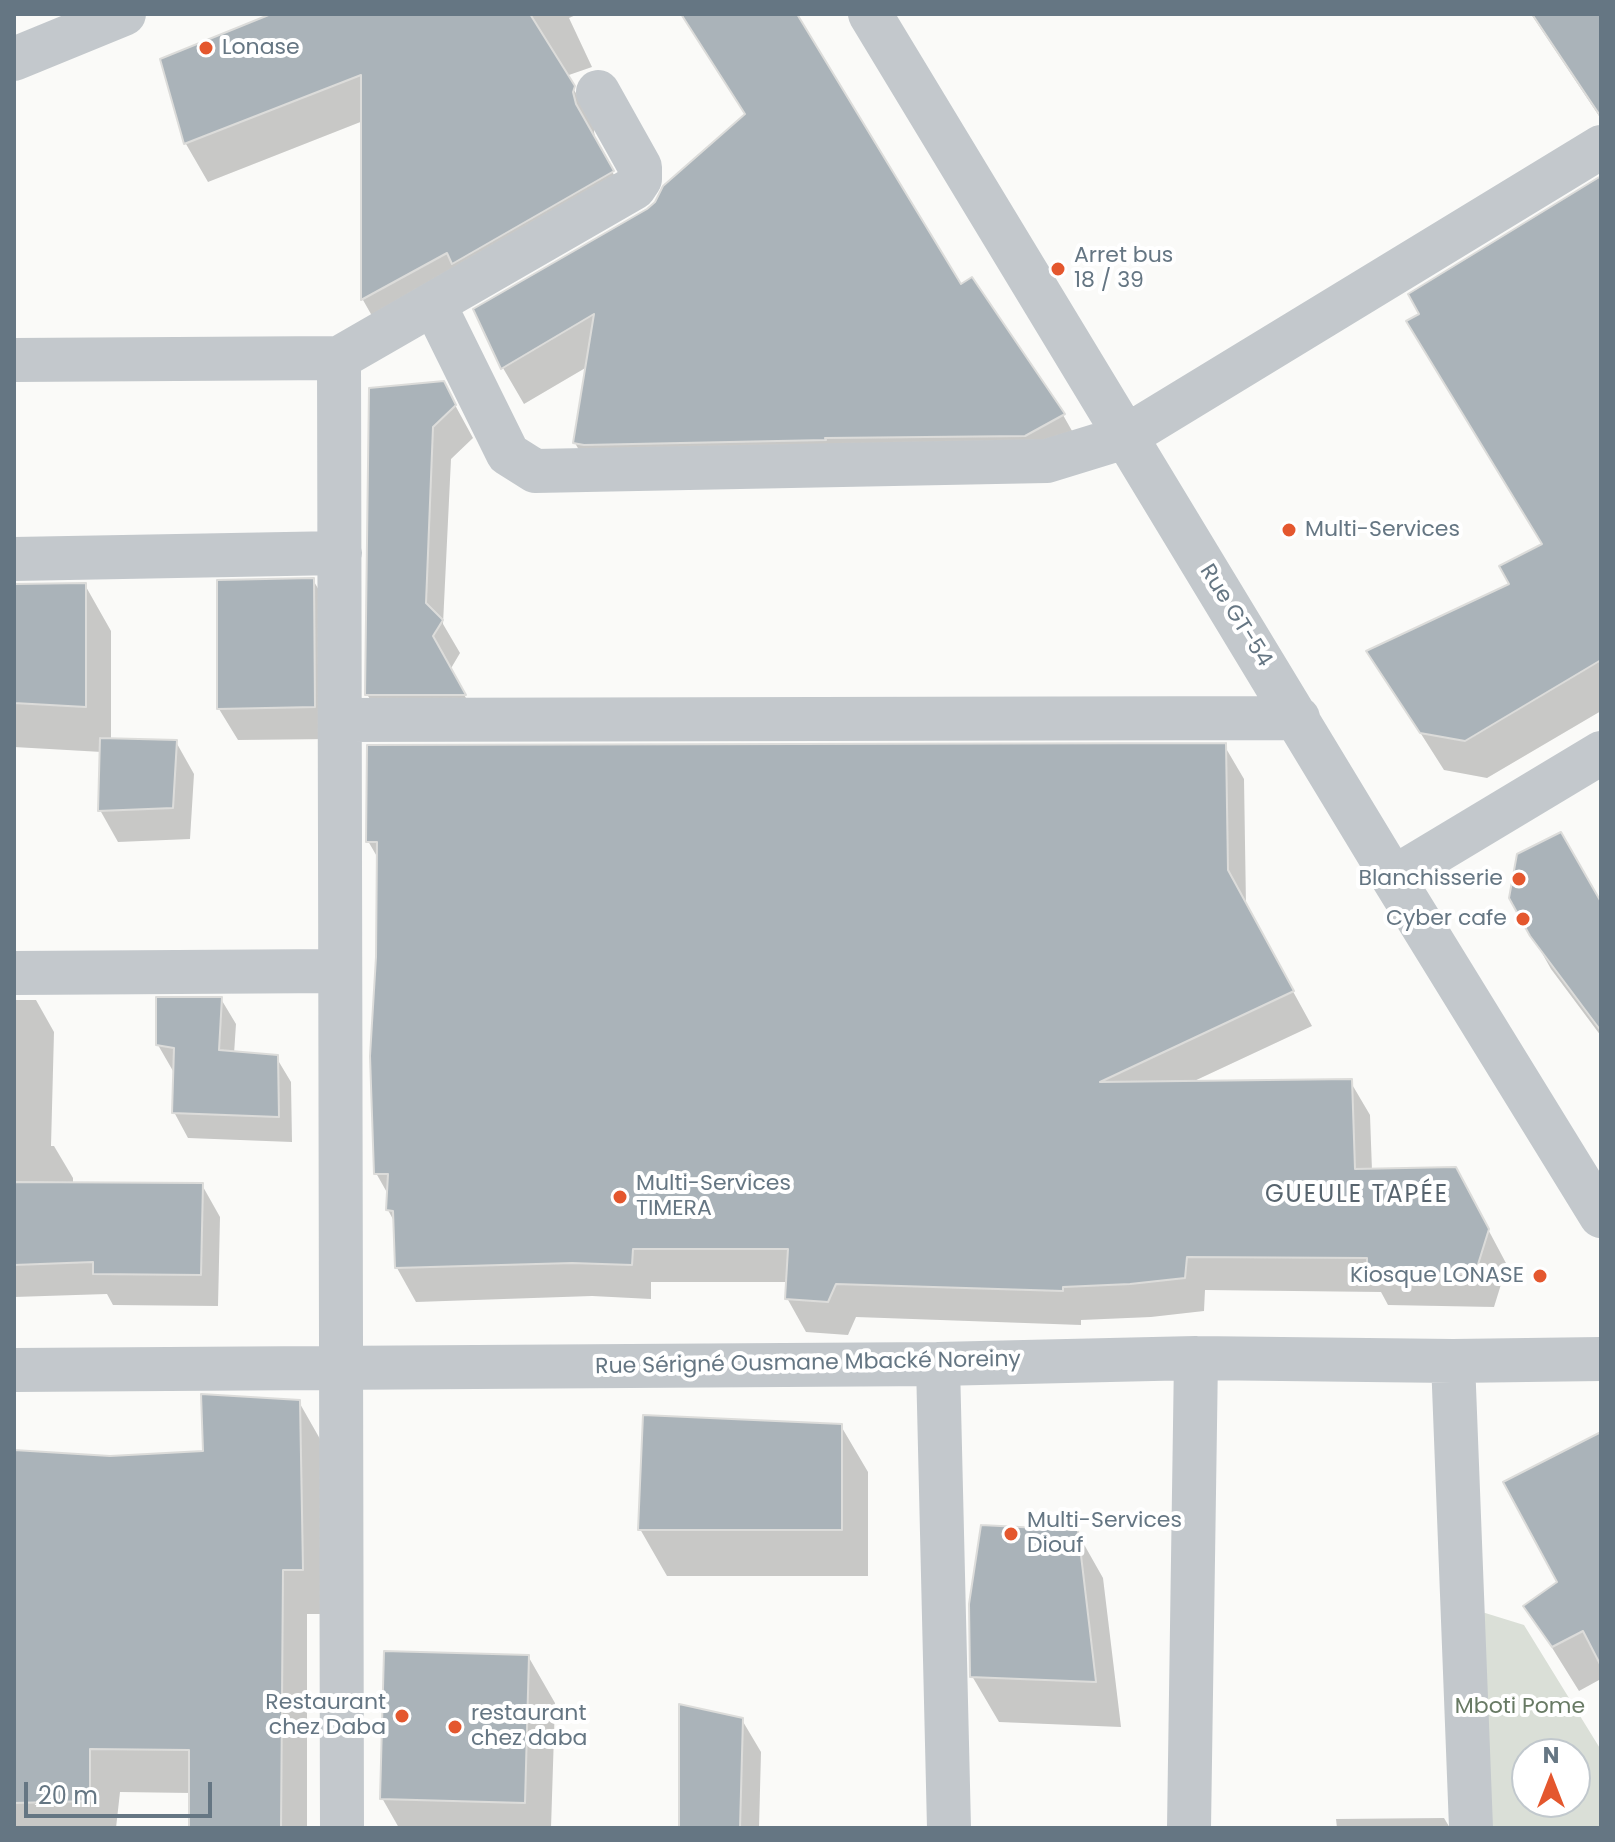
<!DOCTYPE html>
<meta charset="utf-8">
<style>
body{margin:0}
#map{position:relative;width:1615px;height:1842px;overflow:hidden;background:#fafaf8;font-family:Poppins,sans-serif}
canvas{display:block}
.frame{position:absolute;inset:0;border:16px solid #657683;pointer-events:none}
.north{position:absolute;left:1511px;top:1738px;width:80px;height:80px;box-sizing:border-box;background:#fff;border:2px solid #c1c8cd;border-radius:50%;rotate:0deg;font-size:22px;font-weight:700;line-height:32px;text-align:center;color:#657683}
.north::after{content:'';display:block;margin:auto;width:28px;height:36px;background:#e4572e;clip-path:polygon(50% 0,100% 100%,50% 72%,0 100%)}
.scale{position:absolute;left:24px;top:1782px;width:188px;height:36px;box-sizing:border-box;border:4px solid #657683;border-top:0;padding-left:10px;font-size:24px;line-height:28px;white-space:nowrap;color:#657683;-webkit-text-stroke:6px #fff;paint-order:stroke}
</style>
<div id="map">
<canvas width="1615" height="1842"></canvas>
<div class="frame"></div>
<div class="north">N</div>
<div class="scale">20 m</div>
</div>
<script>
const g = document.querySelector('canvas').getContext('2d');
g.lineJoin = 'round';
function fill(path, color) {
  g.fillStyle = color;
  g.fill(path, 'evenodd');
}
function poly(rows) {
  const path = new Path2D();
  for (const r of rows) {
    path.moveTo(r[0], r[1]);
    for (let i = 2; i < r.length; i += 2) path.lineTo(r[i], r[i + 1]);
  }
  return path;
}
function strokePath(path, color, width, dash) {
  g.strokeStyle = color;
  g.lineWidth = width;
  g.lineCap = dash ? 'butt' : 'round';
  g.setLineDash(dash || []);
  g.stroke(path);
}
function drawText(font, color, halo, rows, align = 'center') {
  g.font = font + ' Poppins,sans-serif';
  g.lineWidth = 8;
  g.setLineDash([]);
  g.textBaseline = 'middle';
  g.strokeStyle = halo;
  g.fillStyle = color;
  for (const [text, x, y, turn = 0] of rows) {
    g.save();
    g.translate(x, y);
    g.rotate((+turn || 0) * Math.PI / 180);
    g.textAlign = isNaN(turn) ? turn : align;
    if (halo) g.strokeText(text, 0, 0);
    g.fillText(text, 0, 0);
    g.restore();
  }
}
fill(poly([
 [1469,1608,1524,1625,1601,1750,1601,1828,1479,1828],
 [1527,1754,1575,1754,1575,1802,1527,1802]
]), '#dadfd7');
fill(poly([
 [276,14,578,14,569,18,592,67,566,76,595,126,594,132,597,145,634,210,384,337,363,300,363,121,208,182,186,144,162,61],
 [681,14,795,14,961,287,971,280,1063,415,1084,452,596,480,575,443,587,367,524,404,503,368,648,211,746,115],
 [1531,14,1601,14,1601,119],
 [1601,179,1601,711,1487,778,1444,770,1369,652,1512,585,1544,545],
 [443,383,473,438,451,459,443,624,460,653,450,670,482,726,385,726,367,694],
 [313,580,332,612,332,739,238,740,219,709],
 [85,585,111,631,111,740,176,742,194,774,190,839,118,842,100,810,102,752,14,747,14,586],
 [1224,745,1244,779,1246,906,1312,1026,1190,1083,1350,1081,1370,1115,1372,1171,1474,1203,1507,1265,1494,1307,1388,1305,1381,1292,1205,1290,1204,1311,1151,1317,1081,1320,1081,1325,856,1317,848,1335,806,1332,787,1298,788,1282,651,1282,651,1299,592,1296,416,1302,397,1268,395,1223,388,1210,389,1196,376,1173,379,860,368,841],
 [1511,898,1601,905,1601,1036,1551,969],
 [221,999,236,1024,234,1054,276,1057,291,1082,292,1142,188,1138,174,1112,173,1071,158,1045],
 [14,1000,36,1000,54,1032,51,1146,54,1146,73,1178,73,1184,202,1185,220,1217,218,1306,113,1305,107,1294,14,1297],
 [299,1402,324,1446,327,1614,307,1614,307,1828,191,1828,191,1793,120,1792,116,1828,14,1828,14,1452,110,1458,205,1453],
 [841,1426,868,1472,868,1576,667,1576,640,1529],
 [1601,1461,1601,1683,1599,1680,1579,1691,1526,1606,1560,1583],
 [1077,1532,1103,1578,1121,1727,999,1722,972,1676],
 [528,1656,555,1703,551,1828,399,1828,382,1798],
 [742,1720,761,1752,759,1828,681,1828],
 [1444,1818,1450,1828,1337,1828,1336,1819]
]), '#0003');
const building = poly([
 [271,14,530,14,575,86,573,92,576,104,614,171,452,264,447,253,361,300,361,75,184,144,160,59,271,14],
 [681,14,797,14,961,284,972,277,1065,414,1025,436,825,438,826,440,584,445,573,443,594,314,501,369,473,309,647,209,655,202,663,186,745,114,681,14],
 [1532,14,1601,14,1601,117,1532,14],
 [1601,176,1601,660,1465,741,1420,733,1366,651,1509,584,1499,566,1542,544,1406,321,1419,314,1408,294,1601,176],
 [444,381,456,405,433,427,426,603,443,620,433,636,466,695,365,695,369,388,444,381],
 [314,578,315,707,217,709,217,580,314,578],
 [86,583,86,707,14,703,14,584,86,583],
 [100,738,177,740,173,808,98,811,100,738],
 [1226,743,1228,870,1294,991,1100,1082,1352,1079,1355,1169,1456,1167,1489,1229,1475,1274,1367,1272,1367,1258,1187,1257,1185,1278,1130,1284,1063,1287,1063,1291,836,1284,828,1302,785,1299,788,1249,633,1249,632,1265,572,1263,395,1268,393,1211,386,1210,388,1174,374,1174,370,1056,376,957,377,842,366,842,367,745,1226,743],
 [1561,832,1601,902,1601,1031,1530,936,1509,898,1517,854,1561,832],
 [156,997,222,997,219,1050,278,1055,279,1117,172,1113,174,1048,156,1045,156,997],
 [14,1182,203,1183,201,1275,93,1274,93,1262,14,1265,14,1182],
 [201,1394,300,1400,303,1570,283,1570,281,1828,189,1828,189,1750,90,1749,90,1801,14,1803,14,1450,110,1456,203,1451,201,1394],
 [643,1415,842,1424,842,1530,638,1530,643,1415],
 [1601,1432,1601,1666,1583,1631,1552,1647,1523,1606,1557,1582,1503,1482,1601,1432],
 [981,1525,1078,1530,1096,1682,970,1677,969,1604,981,1525],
 [384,1651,529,1655,525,1803,380,1799,384,1651],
 [679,1704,743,1718,740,1828,679,1828,679,1704]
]);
fill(building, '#aab3b9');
strokePath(building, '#dcdcda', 2);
strokePath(poly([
 [870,14,1393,878,1601,1216],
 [14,59,124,14],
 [434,304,508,454,535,471,1047,461,1125,437,1601,147],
 [339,358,342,1828],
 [14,360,339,358,634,188,640,179,640,167,598,92],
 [14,559,340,553],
 [340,720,1298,718],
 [1393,878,1601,753],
 [14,973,340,971],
 [1453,1361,1471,1828],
 [938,1364,949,1828],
 [14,1370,938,1364,1196,1358,1453,1361,1601,1359],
 [1189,1828,1196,1358]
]), '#c3c8cc', 44);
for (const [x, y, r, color] of [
 [206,48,8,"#e4572e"],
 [1058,269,8,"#e4572e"],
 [1289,530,8,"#e4572e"],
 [1519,879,8,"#e4572e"],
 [1523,919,8,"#e4572e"],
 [620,1197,8,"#e4572e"],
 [1540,1276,8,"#e4572e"],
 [1011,1534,8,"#e4572e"],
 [402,1716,8,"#e4572e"],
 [455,1727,8,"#e4572e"]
]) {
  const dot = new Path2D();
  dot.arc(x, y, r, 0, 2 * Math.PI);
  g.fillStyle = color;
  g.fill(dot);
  strokePath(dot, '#fff', 3);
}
drawText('22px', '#657683', '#fff', [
 ["Lonase",222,48],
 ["Arret bus",1074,256],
 ["18 / 39",1074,281],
 ["Multi-Services",1305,530],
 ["Blanchisserie",1503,879,"right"],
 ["Cyber cafe",1507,919,"right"],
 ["Multi-Services",636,1184],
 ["TIMERA",636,1209],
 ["Kiosque LONASE",1524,1276,"right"],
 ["Multi-Services",1027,1521],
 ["Diouf",1027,1546],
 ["Restaurant",386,1703,"right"],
 ["chez Daba",386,1728,"right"],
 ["restaurant",471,1714],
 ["chez daba",471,1739]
], 'left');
drawText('22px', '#657683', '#fff', [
 ["Rue GT-54",1235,616,58],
 ["Rue Sérigné Ousmane Mbacké Noreiny",808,1364,-1]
]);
drawText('22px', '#687a64', '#fff', [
 ["Mboti Pome",1520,1707]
]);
g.letterSpacing = '2px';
drawText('24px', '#57646e', '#fff', [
 ["GUEULE TAPÉE",1357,1196]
]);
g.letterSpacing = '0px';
</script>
